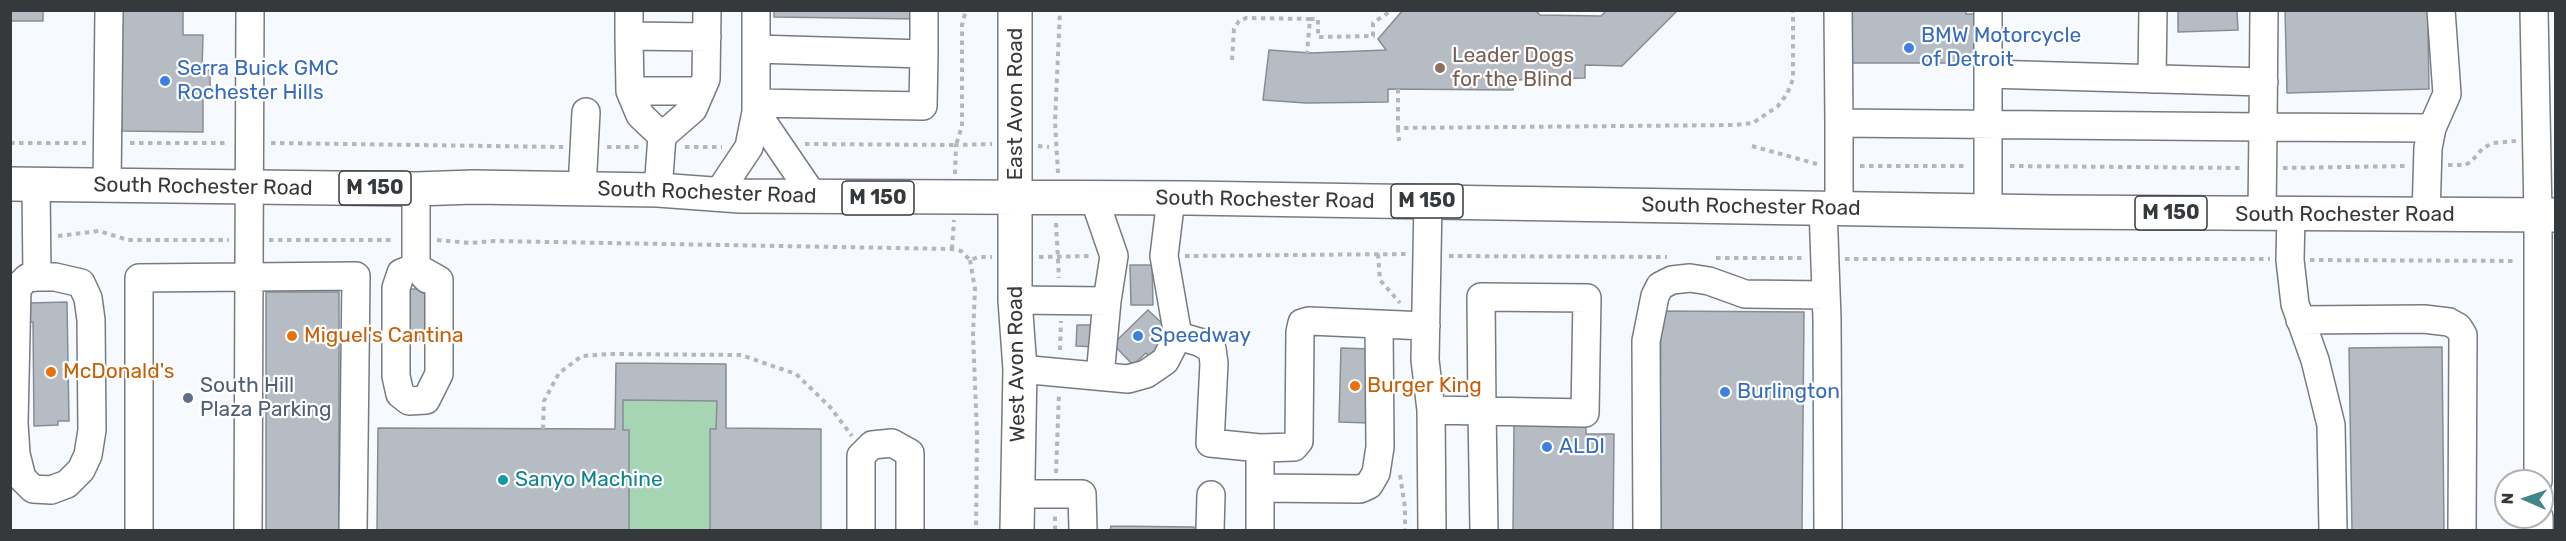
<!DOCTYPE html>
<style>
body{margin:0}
#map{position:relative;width:2566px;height:541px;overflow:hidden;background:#f6f9fe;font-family:Rubik,sans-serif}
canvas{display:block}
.frame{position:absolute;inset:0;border:12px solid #36393c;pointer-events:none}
.north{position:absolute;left:2494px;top:469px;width:60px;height:60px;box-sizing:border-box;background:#fff;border:2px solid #afb0b1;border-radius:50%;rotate:272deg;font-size:16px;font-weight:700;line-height:24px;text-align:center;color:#36393c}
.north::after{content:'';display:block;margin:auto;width:21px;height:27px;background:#408887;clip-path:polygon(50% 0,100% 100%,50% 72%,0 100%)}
</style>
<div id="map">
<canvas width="2566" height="541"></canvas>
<div class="frame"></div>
<div class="north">N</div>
</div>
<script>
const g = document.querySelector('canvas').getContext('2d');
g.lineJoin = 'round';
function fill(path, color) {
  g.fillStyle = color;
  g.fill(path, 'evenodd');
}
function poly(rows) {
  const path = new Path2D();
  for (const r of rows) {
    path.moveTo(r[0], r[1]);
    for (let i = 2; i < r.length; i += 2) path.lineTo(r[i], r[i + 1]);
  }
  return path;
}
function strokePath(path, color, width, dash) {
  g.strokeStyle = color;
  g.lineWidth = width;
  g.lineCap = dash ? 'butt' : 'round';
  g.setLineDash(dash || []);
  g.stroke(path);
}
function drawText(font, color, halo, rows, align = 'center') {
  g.font = font + ' Rubik,sans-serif';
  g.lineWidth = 4.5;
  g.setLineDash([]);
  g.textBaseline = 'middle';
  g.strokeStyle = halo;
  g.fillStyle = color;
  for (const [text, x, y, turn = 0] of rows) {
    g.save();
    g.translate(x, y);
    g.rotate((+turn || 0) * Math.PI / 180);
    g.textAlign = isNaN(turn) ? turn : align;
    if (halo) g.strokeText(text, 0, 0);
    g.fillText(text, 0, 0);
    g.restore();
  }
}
fill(poly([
 [623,400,717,401,716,429,710,429,710,530,629,530,629,430,623,430]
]), '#a5d5b3');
const building = poly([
 [10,10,43,10,43,21,10,21,10,10],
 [121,10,183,10,183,35,203,35,202,70,210,70,210,92,203,92,203,132,122,131,121,10],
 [774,10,917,10,917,19,774,17,774,10],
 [1403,10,1535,10,1540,15,1601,16,1607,10,1678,10,1622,66,1585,65,1585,78,1514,80,1513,90,1388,89,1388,102,1306,103,1263,100,1269,50,1311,53,1386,50,1378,39,1403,10],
 [1845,10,1966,10,1966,14,1974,14,1974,63,1845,63,1845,10],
 [2178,10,2237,10,2238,30,2178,32,2178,10],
 [2285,10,2433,10,2434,26,2428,26,2429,89,2287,93,2285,10],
 [1130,265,1152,265,1153,305,1131,305,1130,265],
 [404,289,426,289,426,340,404,340,404,289],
 [266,292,339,292,339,530,266,530,266,292],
 [67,302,69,421,58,421,58,425,34,426,33,322,29,322,28,303,67,302],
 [1148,310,1169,330,1158,341,1166,348,1154,361,1146,353,1133,365,1113,344,1148,310],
 [1661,311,1804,312,1802,530,1659,530,1661,311],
 [1077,325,1097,325,1096,347,1076,346,1077,325],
 [2442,347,2444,530,2352,530,2349,348,2442,347],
 [1341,348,1371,349,1369,423,1339,422,1341,348],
 [616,363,726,364,726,428,821,429,821,530,710,530,710,429,716,429,717,401,623,400,623,430,629,430,629,530,377,530,378,428,615,429,616,363],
 [1514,425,1586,426,1586,434,1614,434,1613,530,1513,530,1514,425],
 [1111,526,1194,527,1194,530,1110,530,1111,526]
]);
fill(building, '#b6bcc4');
strokePath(building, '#878d94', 1.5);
const minor = poly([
 [1838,10,1839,123,2263,127,2262,214],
 [2264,10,2263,127,2432,128,2428,148,2426,216],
 [2534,10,2538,215,2538,481],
 [629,36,629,10],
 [756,49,756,10],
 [1988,74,2264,82],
 [2152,79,2153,10],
 [630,91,700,91],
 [756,103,923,106,924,54],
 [756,112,814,197],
 [2432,128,2447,94,2441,10],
 [662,136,640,115,630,91,629,36,707,37],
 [36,185,37,277],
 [107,186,109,10],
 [416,189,416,267,427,279],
 [582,189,586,112],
 [658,190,662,136,693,109,706,79,707,10],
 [717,195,749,147,756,112,756,49,924,54,924,10],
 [1094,198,1114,256,1107,301],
 [1428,202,1425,360,1431,410,1432,530],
 [1823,208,1827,319,1828,530],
 [1839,209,1839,123],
 [1988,211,1988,10],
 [2291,214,2290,260,2295,304,2315,360,2331,425,2333,530],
 [416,267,439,280,439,374,426,400,409,401,400,394,396,376,396,288,401,273,416,267],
 [37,277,55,277,81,283,88,298,91,320,92,430,88,455,81,470,67,484,51,490,33,489,22,478,16,454,14,423,17,288,27,278,37,277],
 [1015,300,1107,301,1100,376],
 [2300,320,2424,319,2449,322,2458,327,2463,335,2462,530],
 [1178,336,1199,342,1212,349,1214,363,1210,443,1260,448],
 [1020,369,1128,379,1146,374,1165,361,1178,336,1164,256,1171,198],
 [1431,410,1482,411,1534,412,1585,413,1587,298,1481,297,1482,411,1484,530],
 [1260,488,1360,489,1369,485,1376,473,1380,447,1379,324],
 [1018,494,1082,494,1083,530],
 [2539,517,2539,530],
 [139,530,139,278,356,276,353,530],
 [248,530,250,10],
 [861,530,861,456,872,445,892,443,910,453,910,530],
 [1210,530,1211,495],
 [1260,530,1260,448,1294,447,1299,441,1300,332,1302,323,1309,321,1426,326],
 [1647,530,1646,341,1655,296,1660,286,1672,280,1690,278,1709,281,1745,294,1825,295]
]);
const major = poly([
 [1015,10,1015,300,1020,369,1017,530],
 [10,184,416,189,473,187,658,190,740,196,1189,198,2052,212,2556,215]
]);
strokePath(minor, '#767b83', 30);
strokePath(major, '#767b83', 36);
strokePath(poly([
 [1310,19,1318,19,1318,37,1373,36,1373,23,1392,10],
 [1232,60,1234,29,1239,21,1246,18,1310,19,1307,53],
 [1398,89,1398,128,1735,125,1753,123,1778,106,1787,94,1793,79,1793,10],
 [1398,128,1399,141],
 [10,143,86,143],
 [130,143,227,143],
 [271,143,563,147],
 [805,144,956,145,962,126,962,25,966,10],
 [1038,146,1049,147],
 [1752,146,1817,164],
 [607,147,641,147],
 [685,147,722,147],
 [2448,165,2465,165,2471,162,2483,148,2493,143,2516,141],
 [1860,166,1966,166],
 [2010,166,2242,168],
 [2283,168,2407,166],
 [1058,173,1055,122,1060,10],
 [955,174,956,145,992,144],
 [1056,223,1059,278],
 [58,236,99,231,128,240,229,240],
 [269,240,394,240],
 [437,240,470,243,494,241,952,249,961,251,970,260,979,257,992,257],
 [952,249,954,220],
 [1378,254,1380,280,1400,303],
 [1185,256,1406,254],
 [1449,256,1667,257],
 [1039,257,1091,256],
 [1716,258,1805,258],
 [1845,259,2270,259],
 [970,260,975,289,973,335,977,434,976,530],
 [2310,260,2516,261],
 [1060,350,1061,321],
 [543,429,544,401,559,373,582,356,609,354,741,355,796,374,830,407,852,436],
 [1056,473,1059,393],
 [1400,475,1405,507,1405,530],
 [1055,530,1055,516]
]), '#b4b7bc', 4, [4.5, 4.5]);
strokePath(minor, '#fff', 27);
strokePath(major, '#fff', 33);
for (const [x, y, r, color] of [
 [1909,48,6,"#3f7fe0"],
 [1440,68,6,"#8d6e63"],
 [165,81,6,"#3f7fe0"],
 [292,336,6,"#e8710a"],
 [1138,336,6,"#3f7fe0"],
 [51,372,6,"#e8710a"],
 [1355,386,6,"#e8710a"],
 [1725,392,6,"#3f7fe0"],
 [188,398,6,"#5c6f8a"],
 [1547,447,6,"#3f7fe0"],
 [503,480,6,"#0f9aa8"]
]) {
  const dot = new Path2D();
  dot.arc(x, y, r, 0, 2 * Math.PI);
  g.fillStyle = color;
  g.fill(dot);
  strokePath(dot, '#fff', 2);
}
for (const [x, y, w] of [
 [375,188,72],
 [878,198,72],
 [1427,201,72],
 [2171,213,72]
]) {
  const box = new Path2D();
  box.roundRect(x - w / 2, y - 17, w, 34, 4.5);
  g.fillStyle = '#fff';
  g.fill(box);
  strokePath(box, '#36393c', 1.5);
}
drawText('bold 20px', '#36393c', null, [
 ["M 150",375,188],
 ["M 150",878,198],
 ["M 150",1427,201],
 ["M 150",2171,213]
]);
drawText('21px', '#366cbe', '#fff', [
 ["BMW Motorcycle",1921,36],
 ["of Detroit",1921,60],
 ["Serra Buick GMC",177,69],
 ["Rochester Hills",177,93],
 ["Speedway",1150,336],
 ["Burlington",1737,392],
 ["ALDI",1559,447]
], 'left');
drawText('21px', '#785e54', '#fff', [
 ["Leader Dogs",1452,56],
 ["for the Blind",1452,80]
], 'left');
drawText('21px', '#36393c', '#fff', [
 ["East Avon Road",1016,104,-90],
 ["South Rochester Road",203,187,1],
 ["South Rochester Road",707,193,2],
 ["South Rochester Road",1265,200,1],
 ["South Rochester Road",1751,207,1],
 ["South Rochester Road",2345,215],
 ["West Avon Road",1017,364,-91]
]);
drawText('21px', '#c56008', '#fff', [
 ["Miguel's Cantina",304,336],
 ["McDonald's",63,372],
 ["Burger King",1367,386]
], 'left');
drawText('21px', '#4e5e75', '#fff', [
 ["South Hill",200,386],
 ["Plaza Parking",200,410]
], 'left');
drawText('21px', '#0d838f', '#fff', [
 ["Sanyo Machine",515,480]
], 'left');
</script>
